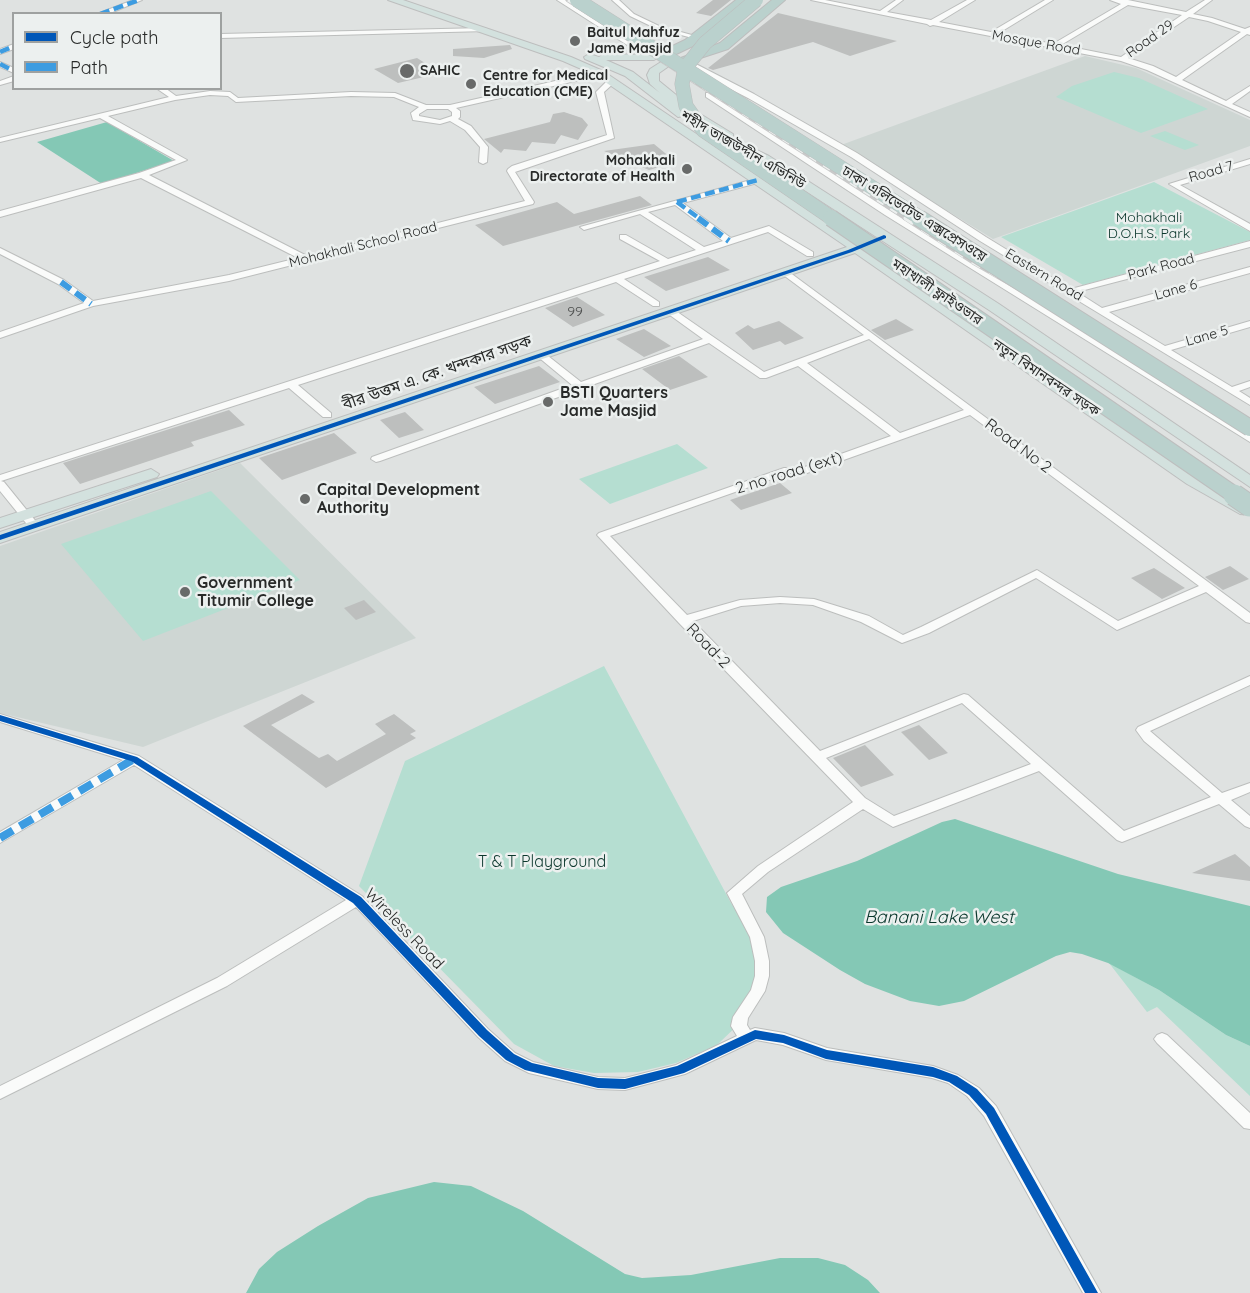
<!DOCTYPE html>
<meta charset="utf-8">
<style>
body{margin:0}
#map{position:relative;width:1250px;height:1293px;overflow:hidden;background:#dfe2e1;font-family:Quicksand,sans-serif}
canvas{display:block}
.legend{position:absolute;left:12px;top:12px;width:210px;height:78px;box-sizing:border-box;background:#ecf0ef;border:2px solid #9ea1a0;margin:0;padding:8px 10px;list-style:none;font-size:18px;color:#282a29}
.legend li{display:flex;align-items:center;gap:12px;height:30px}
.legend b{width:30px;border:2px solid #9ea1a0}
</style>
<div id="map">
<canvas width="1250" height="1293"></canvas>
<ul class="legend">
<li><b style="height:8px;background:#0057b8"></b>Cycle path</li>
<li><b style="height:8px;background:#3d9ce1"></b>Path</li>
</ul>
</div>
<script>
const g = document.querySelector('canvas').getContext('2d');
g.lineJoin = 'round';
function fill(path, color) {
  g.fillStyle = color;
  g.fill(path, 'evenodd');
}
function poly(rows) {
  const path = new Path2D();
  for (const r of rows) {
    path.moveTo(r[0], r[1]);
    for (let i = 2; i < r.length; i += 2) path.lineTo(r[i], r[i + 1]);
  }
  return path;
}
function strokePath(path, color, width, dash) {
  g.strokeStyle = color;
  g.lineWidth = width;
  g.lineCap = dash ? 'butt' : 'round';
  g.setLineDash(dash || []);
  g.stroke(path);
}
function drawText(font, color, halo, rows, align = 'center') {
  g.font = font + ' Quicksand,"Noto Sans Bengali",sans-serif';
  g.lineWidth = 5;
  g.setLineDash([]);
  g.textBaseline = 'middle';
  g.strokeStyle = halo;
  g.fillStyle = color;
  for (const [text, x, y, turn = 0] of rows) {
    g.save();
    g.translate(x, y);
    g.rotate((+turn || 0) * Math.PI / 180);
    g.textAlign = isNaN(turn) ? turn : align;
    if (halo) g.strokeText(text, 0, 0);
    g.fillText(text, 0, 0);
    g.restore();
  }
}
fill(poly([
 [1085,56,1136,68,1250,120,1250,146,993,239,841,145],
 [240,463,416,638,143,747,0,713,0,546]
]), '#ced6d3');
fill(poly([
 [1114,72,1139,78,1208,109,1141,133,1056,97,1072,86],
 [1165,131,1199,145,1185,150,1150,136],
 [1154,182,1250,232,1250,240,1083,285,1001,237],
 [677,444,708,468,610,504,579,479],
 [211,491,300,580,143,641,61,544],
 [604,666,731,903,754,936,758,983,744,1019,717,1045,676,1063,638,1072,594,1073,554,1066,514,1044,359,886,405,761],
 [1109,963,1159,990,1226,1035,1250,1046,1250,1096,1157,1007,1147,1012]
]), '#b5ded1');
fill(poly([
 [107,122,174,161,102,184,37,142],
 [955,819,1118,874,1250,906,1250,1046,1226,1035,1159,990,1108,963,1082,954,1070,952,1056,956,964,1001,939,1006,910,1001,865,984,840,970,783,933,766,912,767,897,781,887,857,861,942,822],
 [434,1182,471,1186,523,1211,625,1274,642,1278,691,1275,780,1258,818,1258,845,1265,868,1280,880,1293,246,1293,259,1269,277,1252,318,1226,368,1198]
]), '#84c8b5');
fill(poly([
 [713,0,731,0,711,16,696,13],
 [778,13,897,41,850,56,813,42,713,70,708,68],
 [510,45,512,49,484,58,453,56,453,49],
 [417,58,441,73,398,83,374,69],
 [564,112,582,118,588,125,578,140,561,135,555,144,532,142,526,151,504,149,501,153,484,139,550,122,553,114],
 [654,144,676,162,649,170,604,151],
 [640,196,652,205,503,246,475,225,557,202,574,214],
 [708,257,730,270,666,291,644,277],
 [577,297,605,315,573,327,545,308],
 [896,319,914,330,885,340,871,330],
 [779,321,804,338,785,345,780,341,753,350,735,333,748,325,754,329],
 [644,329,652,334,671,346,644,357,616,339],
 [679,356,708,377,670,390,642,369],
 [539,366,560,382,495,404,474,387],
 [229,410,245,425,191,442,194,446,80,484,63,463],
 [405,412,424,430,399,438,380,420],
 [334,433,357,453,282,480,259,458],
 [780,483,792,493,741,510,730,500],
 [1230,566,1249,579,1223,590,1205,577],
 [1154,568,1185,588,1162,599,1131,578],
 [364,600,376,612,356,620,344,608],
 [302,694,315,702,271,725,319,758,328,754,337,761,386,734,375,724,394,714,416,731,410,734,416,738,326,788,243,726],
 [919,725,948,753,929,760,901,732],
 [865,745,894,775,861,787,833,758],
 [1235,854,1250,867,1250,881,1192,873]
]), '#bdbfbe');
const street = poly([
 [133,0,142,0,108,14,97,14,133,0],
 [557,0,565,0,656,57,649,59,557,0],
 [612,0,619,0,634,14,659,26,699,37,696,39,655,28,630,16,612,0],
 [811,0,825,0,880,11,896,0,903,0,887,12,931,20,967,0,975,0,939,22,991,32,1045,0,1053,0,999,33,1053,44,1121,4,1110,0,1128,0,1186,12,1205,0,1212,0,1193,14,1212,18,1245,29,1250,27,1250,35,1247,34,1182,80,1226,101,1250,86,1250,91,1232,104,1250,112,1250,117,1147,70,1121,61,933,25,930,26,927,24,811,0],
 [1128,5,1182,15,1121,57,1061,45,1128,5],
 [1189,17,1208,21,1241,32,1176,77,1153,66,1128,58,1189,17],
 [485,28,488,30,487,31,220,38,220,34,485,28],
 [14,44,14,49,0,54,0,49,14,44],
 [684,61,690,61,754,94,857,153,986,237,1071,289,1250,241,1250,247,1077,292,1102,308,1250,267,1250,273,1109,312,1165,346,1250,321,1250,327,1171,350,1232,387,1250,381,1250,387,1239,391,1250,398,1250,405,980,241,851,157,748,98,684,65,684,61],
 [0,62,14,68,14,73,0,67,0,62],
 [599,71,602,71,602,75,456,108,460,111,460,117,458,119,471,126,488,147,487,162,483,164,479,162,480,147,465,130,450,121,440,124,413,120,411,113,419,107,394,97,351,96,236,102,228,96,210,95,175,100,108,116,187,160,149,175,307,256,525,201,507,171,508,169,512,166,607,135,596,92,608,80,615,82,604,92,614,138,515,172,534,202,533,204,229,281,93,306,0,338,0,332,84,303,58,284,0,254,0,248,64,280,93,301,229,275,298,258,141,178,0,217,0,211,139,173,176,160,100,118,0,142,0,138,169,97,156,88,165,88,176,96,210,91,230,92,238,98,351,92,395,93,426,105,450,105,599,71],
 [427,109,448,109,452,112,452,116,440,120,419,116,419,114,427,109],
 [14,76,14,81,0,85,0,81,14,76],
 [706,93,712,93,891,211,1250,435,1250,442,885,215,706,97,706,93],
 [1250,159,1250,164,1180,185,1250,224,1250,231,1169,184,1250,159],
 [758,178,761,178,761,182,683,203,731,238,769,226,813,252,813,256,807,256,768,232,624,279,659,302,659,306,653,306,616,282,298,385,331,413,331,417,323,417,289,388,1,481,4,482,38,524,40,526,38,528,30,528,0,491,0,475,660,261,620,239,620,235,626,235,668,259,696,250,640,214,584,230,580,227,758,178],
 [675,205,723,241,704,247,648,212,675,205],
 [785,269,1250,613,1250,623,1246,622,1206,592,1117,630,1036,578,929,633,902,643,861,622,813,605,780,603,741,606,693,621,820,751,964,694,968,695,1124,831,1211,797,1144,741,1136,730,1138,727,1250,676,1250,685,1150,731,1222,793,1250,783,1250,792,1231,800,1250,816,1250,828,1245,826,1219,804,1122,842,1117,840,1039,771,893,827,863,809,768,872,742,894,764,937,769,961,769,976,765,991,748,1018,747,1025,750,1030,755,1028,784,1033,827,1048,933,1066,958,1075,979,1088,996,1106,1101,1293,1083,1293,984,1116,967,1096,948,1083,932,1078,826,1060,783,1045,756,1040,685,1074,625,1090,598,1089,529,1073,505,1061,478,1037,356,907,227,986,0,1099,0,1086,217,978,346,900,134,765,0,843,0,832,123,760,0,722,0,714,139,756,362,896,488,1029,515,1053,533,1062,598,1077,625,1078,676,1065,737,1036,731,1026,733,1017,751,990,755,976,755,961,750,937,727,893,758,866,853,802,679,623,597,535,599,533,784,468,802,468,891,436,798,366,766,378,760,378,709,343,380,461,376,462,371,459,372,457,572,385,537,356,537,352,543,352,581,382,703,339,667,313,667,309,673,309,764,372,864,335,782,274,782,270,785,269],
 [869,339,964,410,900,433,807,363,869,339],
 [970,415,1199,586,1118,621,1037,570,921,627,903,635,869,616,814,599,780,597,740,600,687,615,610,536,789,473,807,473,970,415],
 [962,703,1031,764,894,816,865,798,826,758,962,703],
 [1162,1033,1167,1035,1250,1113,1250,1129,1244,1128,1157,1043,1154,1039,1157,1035,1162,1033]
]);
const primary = poly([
 [388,0,403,0,571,57,603,71,858,243,868,243,870,246,867,249,1199,478,1250,507,1250,515,1240,514,1187,484,855,253,0,543,0,532,847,247,595,75,563,61,388,0],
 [589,54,599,57,604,54,658,55,659,57,654,60,606,60,633,72,660,93,650,84,647,75,650,69,661,62,669,62,669,66,659,73,659,81,697,112,733,134,733,139,769,156,999,304,1250,475,1250,487,989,310,761,162,712,137,710,135,714,132,688,115,678,117,625,76,585,59,584,57,589,54],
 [151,469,159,474,157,477,0,528,0,518,151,469]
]);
const highway = poly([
 [736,0,749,0,693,46,668,58,660,58,660,52,685,40,736,0],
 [772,0,785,0,728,49,679,65,673,61,720,43,772,0]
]);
strokePath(street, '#bcbebd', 2);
strokePath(primary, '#bdbebe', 2);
strokePath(highway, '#bdbebe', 2);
fill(street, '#fafbfa');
fill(primary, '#d3e1de');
fill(highway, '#bad1cd');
strokePath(poly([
 [577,0,981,259,1125,341,1250,423]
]), '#c8c9c9', 1.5);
const railFar1 = poly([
 [568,0,907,219]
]);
const rail = poly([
 [905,218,973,262,1116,344,1250,432]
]);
strokePath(railFar1, '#c8c9c9', 4.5);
strokePath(rail, '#c8c9c9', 5);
strokePath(railFar1, '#ecf0ef', 3, [8]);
strokePath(rail, '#ecf0ef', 4, [10]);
const highwayBridgeFar2 = poly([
 [577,0,922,219],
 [756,0,705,43,685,68,682,84,686,106,703,130,833,219]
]);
const highwayBridgeFar1 = poly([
 [831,218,1236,496],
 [919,218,1250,428]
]);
const highwayBridge = poly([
 [1234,495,1250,506]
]);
strokePath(highwayBridgeFar2, '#bdbebe', 15, []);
strokePath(highwayBridgeFar1, '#bdbebe', 18, []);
strokePath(highwayBridge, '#bdbebe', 23, []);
strokePath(highwayBridgeFar2, '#bad1cd', 14);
strokePath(highwayBridgeFar1, '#bad1cd', 16);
strokePath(highwayBridge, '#bad1cd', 21);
strokePath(poly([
 [100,14,139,0],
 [0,52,14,46],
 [0,64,14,71],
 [677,202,758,180],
 [677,202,700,219]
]), '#3d9ce1', 4.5, [10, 4.5]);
strokePath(poly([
 [698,218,729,241],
 [61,282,91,304]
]), '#3d9ce1', 6, [12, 6]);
strokePath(poly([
 [0,838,134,759]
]), '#3d9ce1', 8, [15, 8]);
fill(poly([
 [884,235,886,236,886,238,852,252,0,540,0,535,848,250,884,235],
 [0,715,137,757,361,897,487,1030,514,1054,532,1063,598,1078,625,1079,677,1066,755,1030,784,1035,827,1050,933,1067,957,1076,977,1089,994,1108,1098,1293,1085,1293,986,1114,969,1095,949,1082,933,1077,826,1059,783,1043,756,1039,684,1073,625,1089,598,1088,525,1070,506,1060,479,1036,353,903,131,761,0,721,0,715]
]), '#0057b8');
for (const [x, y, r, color] of [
 [575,41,6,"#686a69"],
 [407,71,8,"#686a69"],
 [471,84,6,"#686a69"],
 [687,169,6,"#686a69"],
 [548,402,6,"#686a69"],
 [305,499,6,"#686a69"],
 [185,592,6,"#686a69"]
]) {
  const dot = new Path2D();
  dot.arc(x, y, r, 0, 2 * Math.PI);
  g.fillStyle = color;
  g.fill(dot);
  strokePath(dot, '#ecf0ef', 2);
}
drawText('bold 14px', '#282a29', '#ecf0ef', [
 ["Baitul Mahfuz",587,33],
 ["Jame Masjid",587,49],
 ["SAHIC",420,71],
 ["Centre for Medical",483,76],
 ["Education (CME)",483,92],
 ["Mohakhali",675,161,"right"],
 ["Directorate of Health",675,177,"right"]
], 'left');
drawText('14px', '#282a29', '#ecf0ef', [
 ["Road 29",1150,39,-35],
 ["Mosque Road",1036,43,10],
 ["শহীদ তাজউদ্দীন এভিনিউ",743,150,30],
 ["Road 7",1211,172,-16],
 ["ঢাকা এলিভেটেড এক্সপ্রেসওয়ে",914,214,32],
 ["Mohakhali School Road",363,245,-14],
 ["Park Road",1161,267,-15],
 ["Eastern Road",1044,275,31],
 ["Lane 6",1176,290,-16],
 ["মহাখালী ফ্লাইওভার",937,292,34],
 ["Lane 5",1207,336,-16],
 ["নতুন বিমানবন্দর সড়ক",1046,378,34]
]);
drawText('14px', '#0c382d', '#ecf0ef', [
 ["Mohakhali",1149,218],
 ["D.O.H.S. Park",1149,234]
]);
drawText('14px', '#4d4f4e', null, [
 ["99",575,312]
]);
drawText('16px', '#282a29', '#ecf0ef', [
 ["বীর উত্তম এ. কে. খন্দকার সড়ক",437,373,-19],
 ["Road No 2",1018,446,37],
 ["2 no road (ext)",789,473,-17],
 ["Road-2",708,646,46],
 ["Wireless Road",404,929,46]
]);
drawText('bold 16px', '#282a29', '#ecf0ef', [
 ["BSTI Quarters",560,393],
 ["Jame Masjid",560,411],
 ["Capital Development",317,490],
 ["Authority",317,508],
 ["Government",197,583],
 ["Titumir College",197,601]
], 'left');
drawText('16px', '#0c382d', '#ecf0ef', [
 ["T & T Playground",542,862]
]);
drawText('italic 18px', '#08362b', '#ecf0ef', [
 ["Banani Lake West",939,918]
]);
</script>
